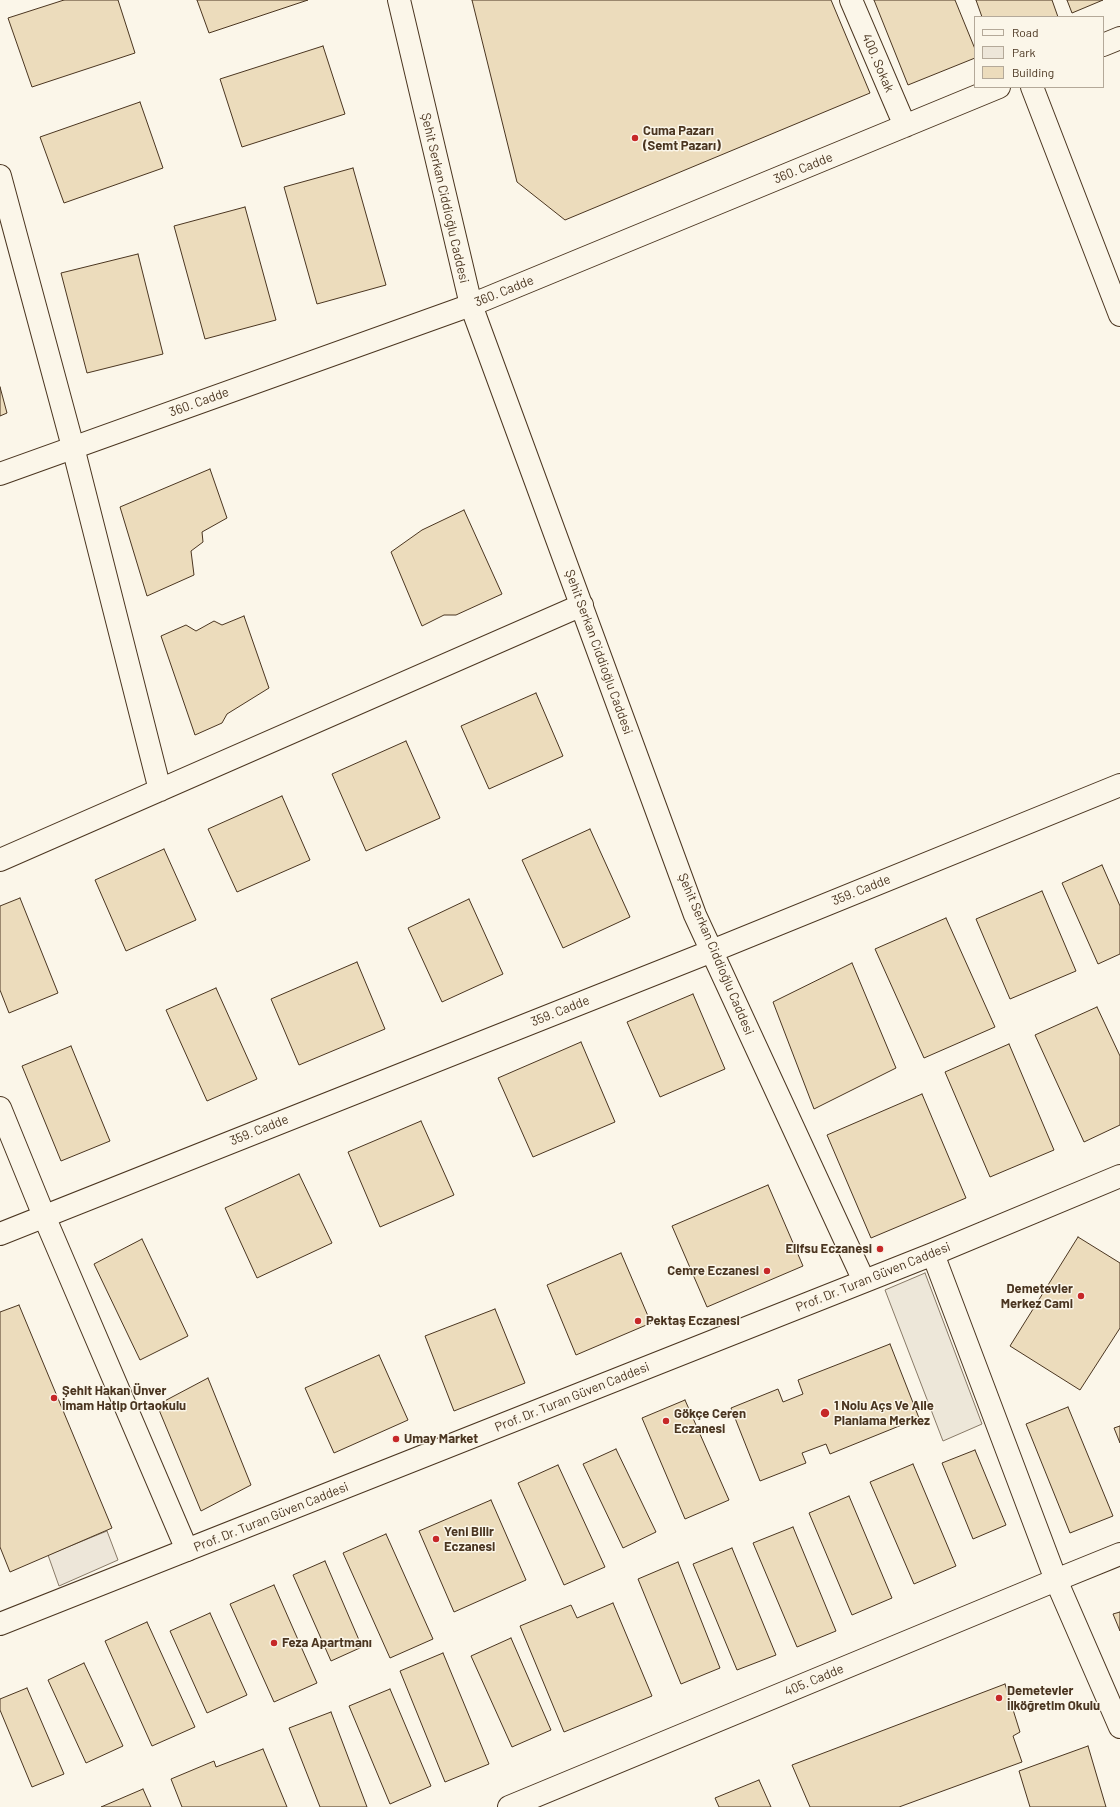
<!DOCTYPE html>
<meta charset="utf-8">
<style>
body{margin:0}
#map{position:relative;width:1120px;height:1807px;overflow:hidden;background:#fbf6e9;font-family:Barlow,sans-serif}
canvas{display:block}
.legend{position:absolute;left:974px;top:16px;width:130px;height:72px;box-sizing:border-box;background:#fbf6e9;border:1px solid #b4a999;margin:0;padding:5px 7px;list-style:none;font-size:12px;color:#4a3520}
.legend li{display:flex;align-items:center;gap:8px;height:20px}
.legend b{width:20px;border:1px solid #b4a999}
</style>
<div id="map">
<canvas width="1120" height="1807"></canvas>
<ul class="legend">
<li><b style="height:5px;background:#fbf6e9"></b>Road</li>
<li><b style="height:11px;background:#ede6d9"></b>Park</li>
<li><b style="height:11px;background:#ecdcbc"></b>Building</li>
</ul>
</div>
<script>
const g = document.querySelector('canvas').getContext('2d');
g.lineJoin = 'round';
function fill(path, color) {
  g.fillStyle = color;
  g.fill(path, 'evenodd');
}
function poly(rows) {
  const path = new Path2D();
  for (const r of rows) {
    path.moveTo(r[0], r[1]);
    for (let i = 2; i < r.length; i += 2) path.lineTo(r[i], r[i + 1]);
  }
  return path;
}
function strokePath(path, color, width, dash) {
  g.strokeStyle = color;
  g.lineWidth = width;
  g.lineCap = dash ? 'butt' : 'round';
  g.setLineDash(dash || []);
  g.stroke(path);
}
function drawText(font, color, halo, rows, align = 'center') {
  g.font = font + ' Barlow,sans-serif';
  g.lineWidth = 3;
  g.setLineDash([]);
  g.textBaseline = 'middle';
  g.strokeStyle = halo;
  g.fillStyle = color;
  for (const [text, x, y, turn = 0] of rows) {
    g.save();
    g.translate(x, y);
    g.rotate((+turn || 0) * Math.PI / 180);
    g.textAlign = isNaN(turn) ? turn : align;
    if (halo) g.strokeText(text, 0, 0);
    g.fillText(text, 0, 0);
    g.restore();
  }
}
const green = poly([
 [107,1531,118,1560,59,1586,48,1555,107,1531]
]);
fill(green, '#ede6d9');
strokePath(green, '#887966', 1);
const parking = poly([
 [925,1273,982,1424,943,1441,885,1290,925,1273]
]);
fill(parking, '#ede7d9');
strokePath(parking, '#887966', 1);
const building = poly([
 [64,0,118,0,135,53,32,87,8,18,64,0],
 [197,0,308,0,209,33,197,0],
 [472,0,831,0,870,93,565,220,517,182,472,0],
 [874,0,955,0,975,49,975,58,908,85,874,0],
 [976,0,1052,0,1058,17,982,17,976,0],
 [1067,0,1103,0,1072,13,1067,0],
 [323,46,345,114,242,147,220,79,323,46],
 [140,102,163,168,64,203,40,137,140,102],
 [353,168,386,285,317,304,284,187,353,168],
 [245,207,276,320,205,339,174,226,245,207],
 [138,254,163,354,87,373,61,273,138,254],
 [0,387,7,413,0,416,0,387],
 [210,469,227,518,202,532,203,542,191,551,194,575,147,596,120,507,210,469],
 [464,510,502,594,456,615,444,615,422,626,391,552,422,530,464,510],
 [244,616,269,688,227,714,222,723,195,735,161,636,186,625,196,631,214,621,222,625,244,616],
 [536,693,563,756,489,789,461,726,536,693],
 [406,741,440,818,366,851,332,774,406,741],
 [282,796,310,860,237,892,208,829,282,796],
 [590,829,630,917,563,948,522,860,590,829],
 [164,849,196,920,126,951,95,880,164,849],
 [1102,865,1120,906,1120,954,1098,964,1062,883,1102,865],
 [1042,891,1076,971,1010,999,976,919,1042,891],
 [20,898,58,993,9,1013,0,990,0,906,20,898],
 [469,899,503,974,442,1002,408,928,469,899],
 [946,918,995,1027,924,1058,875,949,946,918],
 [357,962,385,1029,299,1065,271,999,357,962],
 [852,963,896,1068,814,1109,773,1002,852,963],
 [216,988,257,1079,207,1101,166,1010,216,988],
 [693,994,725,1069,660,1097,627,1022,693,994],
 [1097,1007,1120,1056,1120,1125,1084,1142,1035,1035,1097,1007],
 [581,1042,615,1122,533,1157,498,1078,581,1042],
 [1009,1044,1054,1150,990,1177,945,1072,1009,1044],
 [71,1046,110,1141,61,1161,22,1066,71,1046],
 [922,1094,966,1198,871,1238,827,1135,922,1094],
 [421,1121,454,1195,380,1227,348,1152,421,1121],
 [299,1174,332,1243,257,1278,225,1208,299,1174],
 [768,1185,803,1266,707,1307,672,1226,768,1185],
 [1078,1237,1120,1263,1120,1328,1080,1390,1010,1346,1078,1237],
 [142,1239,188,1336,140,1360,94,1264,142,1239],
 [621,1253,651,1323,576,1355,547,1285,621,1253],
 [19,1305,112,1528,10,1572,0,1547,0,1312,19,1305],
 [495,1309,525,1383,454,1411,425,1336,495,1309],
 [890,1344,919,1418,830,1454,826,1444,802,1453,806,1463,760,1481,731,1408,778,1389,783,1402,803,1394,798,1380,890,1344],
 [379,1355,408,1420,334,1453,305,1388,379,1355],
 [208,1378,251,1485,201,1511,157,1405,208,1378],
 [685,1400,729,1500,685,1519,642,1418,685,1400],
 [1068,1407,1113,1516,1070,1533,1026,1424,1068,1407],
 [1120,1426,1120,1443,1114,1428,1120,1426],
 [616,1449,656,1532,623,1548,583,1464,616,1449],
 [975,1450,1006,1525,973,1539,942,1463,975,1450],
 [913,1464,956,1566,914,1584,870,1482,913,1464],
 [558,1465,605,1567,564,1585,518,1483,558,1465],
 [849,1496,892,1598,852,1615,809,1513,849,1496],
 [491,1500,526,1580,454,1612,419,1531,491,1500],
 [793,1527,836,1631,797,1647,753,1543,793,1527],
 [386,1534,433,1639,390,1658,343,1553,386,1534],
 [732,1548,776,1655,737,1670,693,1564,732,1548],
 [325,1561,362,1647,331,1661,293,1575,325,1561],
 [678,1562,720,1668,681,1684,638,1579,678,1562],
 [274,1585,317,1683,274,1702,230,1604,274,1585],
 [613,1603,652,1696,564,1732,520,1626,571,1605,577,1618,613,1603],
 [1120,1612,1120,1631,1113,1614,1120,1612],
 [210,1613,247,1695,207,1713,170,1631,210,1613],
 [147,1622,195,1727,152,1746,105,1641,147,1622],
 [511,1638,551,1730,512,1747,471,1656,511,1638],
 [443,1653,489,1764,445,1782,400,1671,443,1653],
 [84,1663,123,1746,86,1763,48,1680,84,1663],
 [1005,1684,1020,1732,1013,1736,1022,1762,899,1807,810,1807,792,1765,1005,1684],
 [27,1688,64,1774,32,1787,0,1710,0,1699,27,1688],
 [390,1689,431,1786,390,1804,349,1706,390,1689],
 [331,1712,367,1807,320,1807,289,1728,331,1712],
 [1088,1746,1106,1807,1030,1807,1019,1771,1088,1746],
 [263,1749,287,1807,182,1807,171,1779,214,1761,216,1767,263,1749],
 [759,1780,771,1807,719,1807,715,1798,759,1780],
 [143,1789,151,1807,101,1807,143,1789]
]);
fill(building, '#ecdcbc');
strokePath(building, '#4a3520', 1);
const street = poly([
 [399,0,471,305,695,915,864,1281],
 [851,0,905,126],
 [1103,45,1120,38],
 [1032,87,1120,315],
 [0,176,73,447,160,790],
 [471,305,999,87],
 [0,860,582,605],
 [0,1234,712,951,1120,785],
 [933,1254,1056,1580,1120,1727],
 [0,1624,933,1254,1120,1176],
 [509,1807,1056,1580,1120,1554]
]);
const secondary = poly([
 [0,474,471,305],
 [0,1108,44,1216,187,1550]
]);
strokePath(street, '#4a3520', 24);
strokePath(secondary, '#4a3520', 24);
strokePath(street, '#fbf6e9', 22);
strokePath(secondary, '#fbf6e9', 22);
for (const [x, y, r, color] of [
 [635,138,4,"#c62828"],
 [880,1249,4,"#c62828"],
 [767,1271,4,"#c62828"],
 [1081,1296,4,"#c62828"],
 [638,1321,4,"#c62828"],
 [54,1398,4,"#c62828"],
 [825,1413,5,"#c62828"],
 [666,1421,4,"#c62828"],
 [396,1439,4,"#c62828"],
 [436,1539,4,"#c62828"],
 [274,1643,4,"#c62828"],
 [999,1698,4,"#c62828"]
]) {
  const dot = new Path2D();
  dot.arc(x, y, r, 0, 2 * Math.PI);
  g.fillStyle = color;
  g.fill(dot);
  strokePath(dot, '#fbf6e9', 1.5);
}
drawText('13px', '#4a3520', '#fbf6e9', [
 ["400. Sokak",878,63,67],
 ["360. Cadde",803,168,-22],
 ["Şehit Serkan Ciddioğlu Caddesi",445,198,77],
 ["360. Cadde",504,291,-22],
 ["360. Cadde",199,402,-20],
 ["Şehit Serkan Ciddioğlu Caddesi",599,652,70],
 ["359. Cadde",861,890,-22],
 ["Şehit Serkan Ciddioğlu Caddesi",716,954,67],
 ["359. Cadde",560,1011,-22],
 ["359. Cadde",259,1130,-22],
 ["Prof. Dr. Turan Güven Caddesi",873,1277,-22],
 ["Prof. Dr. Turan Güven Caddesi",572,1397,-22],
 ["Prof. Dr. Turan Güven Caddesi",271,1517,-22],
 ["405. Cadde",814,1680,-23]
]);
drawText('bold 13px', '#4a3520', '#fbf6e9', [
 ["Cuma Pazarı",643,131],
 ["(Semt Pazarı)",643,146],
 ["Elifsu Eczanesi",872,1249,"right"],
 ["Cemre Eczanesi",759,1271,"right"],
 ["Demetevler",1073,1289,"right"],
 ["Merkez Cami",1073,1304,"right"],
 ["Pektaş Eczanesi",646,1321],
 ["Şehit Hakan Ünver",62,1391],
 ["İmam Hatip Ortaokulu",62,1406],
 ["1 Nolu Açs Ve Aile",834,1406],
 ["Planlama Merkez",834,1421],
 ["Gökçe Ceren",674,1414],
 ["Eczanesi",674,1429],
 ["Umay Market",404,1439],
 ["Yeni Bilir",444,1532],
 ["Eczanesi",444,1547],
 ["Feza Apartmanı",282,1643],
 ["Demetevler",1007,1691],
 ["İlköğretim Okulu",1007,1706]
], 'left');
</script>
